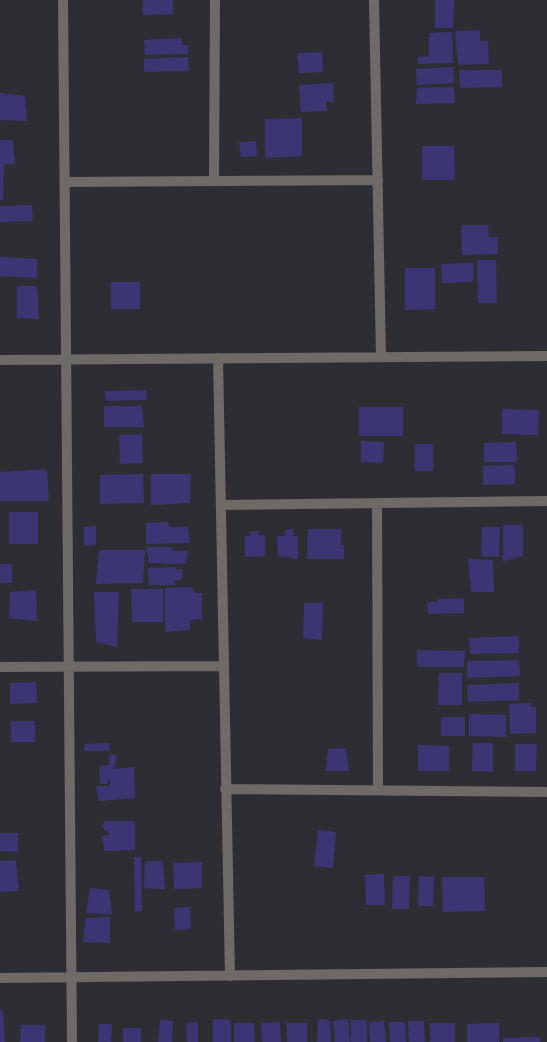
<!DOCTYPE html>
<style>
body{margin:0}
canvas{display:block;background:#2d2d34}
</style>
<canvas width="547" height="1042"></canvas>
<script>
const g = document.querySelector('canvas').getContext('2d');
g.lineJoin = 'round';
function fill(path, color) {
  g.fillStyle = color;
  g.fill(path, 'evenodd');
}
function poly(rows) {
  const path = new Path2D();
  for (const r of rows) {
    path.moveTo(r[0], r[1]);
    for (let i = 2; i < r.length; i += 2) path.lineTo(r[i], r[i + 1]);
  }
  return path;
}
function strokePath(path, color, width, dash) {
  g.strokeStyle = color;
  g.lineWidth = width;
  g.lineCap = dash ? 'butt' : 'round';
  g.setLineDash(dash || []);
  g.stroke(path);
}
fill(poly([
 [143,0,173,0,173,14,143,15],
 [435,0,454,0,453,28,435,28],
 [480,30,480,41,488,41,489,64,458,65,455,31],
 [452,32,453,63,418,64,418,57,429,56,429,33],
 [182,38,182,45,188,45,188,54,145,55,144,40],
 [322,52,323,72,299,73,297,53],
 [188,57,189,71,144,72,144,59],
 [453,67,454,83,417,85,416,69],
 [459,70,502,70,502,87,460,88],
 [333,83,334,102,326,102,327,111,301,112,299,85],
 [454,87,455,103,416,104,417,88],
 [0,93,25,96,27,121,0,120],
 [302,118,302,156,265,158,265,119],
 [0,140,13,140,15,164,4,165,3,200,0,200],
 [256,141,257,156,241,157,239,142],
 [422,146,454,146,455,180,422,180],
 [32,205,33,221,0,222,0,206],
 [461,225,488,225,489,237,498,237,498,254,462,255],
 [0,257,37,259,37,278,0,276],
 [477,260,496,260,497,303,478,303],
 [473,263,473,282,442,283,441,264],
 [405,268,435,268,435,309,405,310],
 [111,282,140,282,140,309,111,309],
 [17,286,37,286,39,319,17,318],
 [146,390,147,400,106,401,105,391],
 [104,406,142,406,144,427,104,427],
 [359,407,403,407,403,436,359,436],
 [502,409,539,410,538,435,502,434],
 [142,434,143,463,120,464,119,435],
 [361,441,384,442,383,463,361,462],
 [516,442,517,462,484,462,484,443],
 [415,444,433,444,433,471,415,471],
 [515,465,515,484,483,485,483,466],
 [47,469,49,501,0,501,0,472],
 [143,474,144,503,100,504,100,475],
 [151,474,191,474,190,503,151,505],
 [9,512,38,512,38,544,9,544],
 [168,522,169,527,188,527,190,543,146,544,146,523],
 [503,525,523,525,523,556,503,561],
 [96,526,96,545,84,546,84,527],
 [482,527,500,527,499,557,481,556],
 [293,528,293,536,298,536,298,559,278,556,277,536,285,536,284,531],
 [308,529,341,529,341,545,344,545,344,559,307,559],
 [259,531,259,535,265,536,265,556,245,557,245,536,251,536,249,532],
 [146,547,172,547,173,551,188,551,186,564,149,563],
 [99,550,145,550,143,583,96,584],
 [468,559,493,560,494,592,471,592],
 [0,564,12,564,12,583,0,583],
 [175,567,177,570,183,569,182,579,174,581,176,585,149,585,148,568],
 [192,587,194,593,202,593,202,619,190,620,190,630,165,632,165,588],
 [131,589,163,589,163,622,132,622],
 [36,590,37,621,9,618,10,592],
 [94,592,119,592,117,647,96,642],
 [464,598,464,613,428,614,427,602,438,602,438,599],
 [304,603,323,603,322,640,303,638],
 [519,636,519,653,470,654,469,638],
 [417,650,465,651,464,667,417,667],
 [519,660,520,676,467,678,467,661],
 [439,673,462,673,462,705,438,705],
 [36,682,37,703,10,704,10,683],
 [519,683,519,700,468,702,467,685],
 [531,703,531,707,536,707,536,733,510,734,509,704],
 [469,714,506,715,506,737,469,736],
 [441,717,465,717,465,736,441,736],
 [11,721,35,721,35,742,11,742],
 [110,743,109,751,84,751,85,744],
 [473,743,493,743,493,772,472,771],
 [515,744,537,744,536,771,515,771],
 [418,745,449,746,449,771,418,771],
 [346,748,349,771,326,771,328,749],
 [109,755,117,755,114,769,134,767,135,798,99,801,96,786,110,786,110,776,107,784,100,784,99,766,109,765],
 [104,821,135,821,135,850,104,851,102,836,109,835,109,832,102,828],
 [318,830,336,832,333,868,314,866],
 [0,833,18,833,18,852,0,851],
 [134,857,141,857,142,911,135,912],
 [16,860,19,891,0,892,0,861],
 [145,861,163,861,165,889,144,888],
 [202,862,202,888,174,889,173,863],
 [384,874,385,905,366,905,365,875],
 [393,876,410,876,409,909,392,909],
 [419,876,434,877,433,906,418,906],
 [442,877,484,877,485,911,443,912],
 [90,888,109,890,112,914,86,913],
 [190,907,191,929,175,930,174,908],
 [110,917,110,943,83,942,86,918],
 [3,1010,5,1042,0,1042,0,1011],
 [213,1019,231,1020,231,1042,213,1042],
 [318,1019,330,1020,331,1042,317,1042],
 [348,1019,350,1042,335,1042,333,1021],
 [160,1020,173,1021,172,1042,158,1042],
 [351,1020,367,1020,367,1042,351,1042],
 [384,1021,386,1042,370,1042,369,1022],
 [408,1021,424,1021,425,1042,409,1042],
 [198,1022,198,1042,187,1042,186,1023],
 [280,1022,281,1042,262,1042,261,1023],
 [389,1022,405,1022,406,1042,390,1042],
 [234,1023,254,1023,255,1042,234,1042],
 [287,1023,307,1023,307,1042,287,1042],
 [430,1023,455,1023,455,1042,430,1042],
 [499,1023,499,1042,467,1042,467,1024],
 [99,1024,112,1024,111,1042,98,1042],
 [21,1025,45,1025,45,1042,20,1042],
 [123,1028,141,1028,141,1042,123,1042],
 [540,1037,540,1042,503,1042,503,1038]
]), '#3c3574');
strokePath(poly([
 [63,0,72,1042],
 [374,0,381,357],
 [214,181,215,0],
 [65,182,378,180],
 [218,358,230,976],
 [0,360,547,356],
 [377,503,378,790],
 [221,505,547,501],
 [0,667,224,666],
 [225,789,547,792],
 [0,978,547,972]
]), '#6e6a68', 10);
</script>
